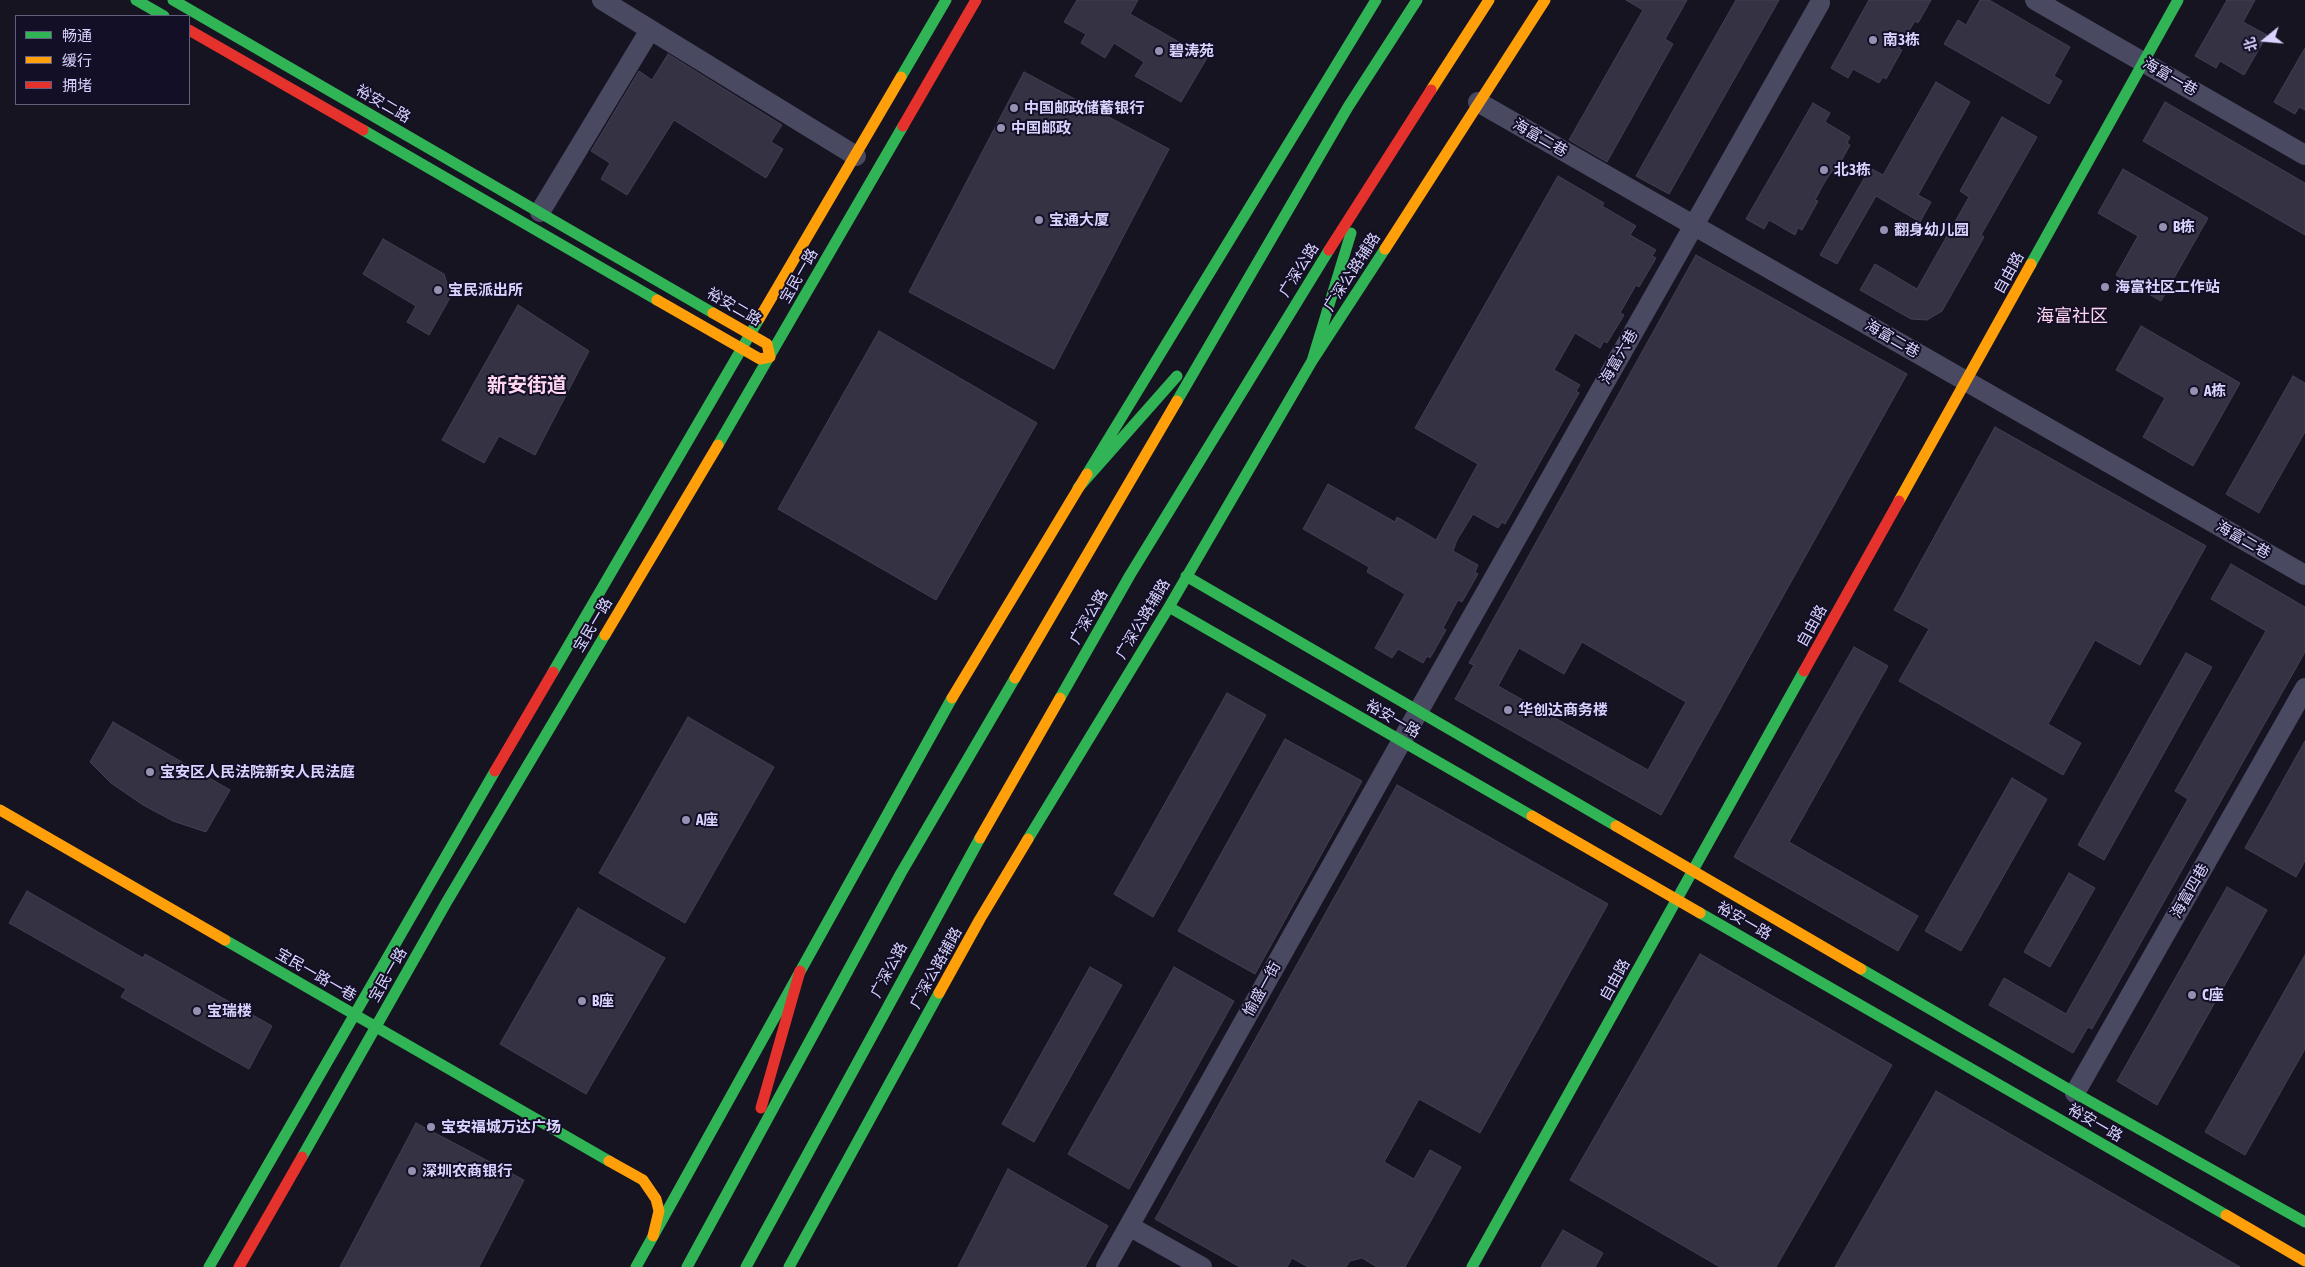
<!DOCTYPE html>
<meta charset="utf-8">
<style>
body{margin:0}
#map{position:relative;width:2305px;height:1267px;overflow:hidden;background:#161421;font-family:"Asap Condensed","Noto Sans SC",sans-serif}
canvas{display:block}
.legend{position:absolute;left:15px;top:15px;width:175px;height:90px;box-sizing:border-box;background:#130f26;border:1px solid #625e7d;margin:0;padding:6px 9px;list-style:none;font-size:15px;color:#d9d4ff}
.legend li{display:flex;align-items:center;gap:10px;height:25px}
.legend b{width:25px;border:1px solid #625e7d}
.north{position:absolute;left:2240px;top:15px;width:50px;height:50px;-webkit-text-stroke:4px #130f26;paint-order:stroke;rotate:253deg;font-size:14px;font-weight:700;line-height:20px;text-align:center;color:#d9d4ff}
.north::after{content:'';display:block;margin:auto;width:18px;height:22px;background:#d9d4ff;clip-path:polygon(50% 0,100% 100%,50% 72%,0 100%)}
</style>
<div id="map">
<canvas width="2305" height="1267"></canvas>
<ul class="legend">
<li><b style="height:6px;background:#30b455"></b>畅通</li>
<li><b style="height:6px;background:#ff9f0a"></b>缓行</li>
<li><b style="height:6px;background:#e5322d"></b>拥堵</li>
</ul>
<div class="north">北</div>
</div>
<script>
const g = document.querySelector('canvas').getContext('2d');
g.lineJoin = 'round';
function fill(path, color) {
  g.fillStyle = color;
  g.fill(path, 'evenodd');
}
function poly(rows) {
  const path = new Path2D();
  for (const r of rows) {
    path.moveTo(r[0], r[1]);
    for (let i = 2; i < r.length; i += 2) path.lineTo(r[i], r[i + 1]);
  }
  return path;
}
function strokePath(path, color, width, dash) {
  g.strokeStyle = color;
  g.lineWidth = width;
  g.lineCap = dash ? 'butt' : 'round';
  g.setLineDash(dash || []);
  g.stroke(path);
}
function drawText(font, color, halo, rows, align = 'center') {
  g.font = font + ' "Asap Condensed","Noto Sans SC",sans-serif';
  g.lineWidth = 4;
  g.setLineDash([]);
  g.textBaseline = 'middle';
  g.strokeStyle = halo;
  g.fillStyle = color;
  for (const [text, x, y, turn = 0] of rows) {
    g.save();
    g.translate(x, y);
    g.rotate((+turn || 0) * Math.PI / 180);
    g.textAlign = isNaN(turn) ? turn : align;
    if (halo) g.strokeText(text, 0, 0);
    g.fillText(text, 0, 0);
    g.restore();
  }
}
const building = poly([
 [1077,0,1138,0,1130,14,1207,58,1181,102,1135,76,1144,62,1114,43,1105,58,1081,43,1086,34,1064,22,1077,0],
 [1626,0,1687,0,1665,39,1673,44,1607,162,1569,140,1643,10,1626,0],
 [1736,0,1779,0,1669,194,1636,176,1736,0],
 [1869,0,1931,0,1918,23,1915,21,1907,34,1899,49,1902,50,1886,79,1883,77,1879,83,1853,69,1848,78,1831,68,1869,0],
 [1980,0,1989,0,2070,47,2054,76,2062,81,2049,104,1944,44,1958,20,1966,25,1980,0],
 [2227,0,2255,0,2243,22,2267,35,2244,75,2220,61,2216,68,2195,56,2227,0],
 [2305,48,2305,110,2299,107,2295,114,2274,102,2305,48],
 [668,54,782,125,771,142,783,149,766,178,674,120,627,195,601,179,610,163,591,151,639,71,652,80,668,54],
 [1024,72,1169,149,1054,369,909,292,1024,72],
 [1936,82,1970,102,1918,195,1931,202,1920,222,1876,196,1837,264,1820,255,1870,168,1883,175,1936,82],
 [2165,102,2305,183,2305,235,2143,141,2165,102],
 [1813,103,1830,113,1825,122,1850,137,1847,143,1850,145,1834,174,1831,172,1823,185,1815,200,1818,201,1802,230,1798,228,1795,235,1769,220,1764,229,1746,219,1813,103],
 [2002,117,2037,137,1981,235,1984,237,1942,311,1927,320,1911,319,1860,290,1875,264,1917,289,1969,197,1960,191,2002,117],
 [2123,169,2208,218,2161,301,2116,275,2138,236,2098,213,2123,169],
 [1558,176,1604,203,1602,206,1636,226,1630,235,1656,250,1652,256,1656,258,1639,287,1636,285,1620,313,1624,315,1607,343,1604,341,1600,348,1575,333,1554,370,1580,385,1576,391,1579,393,1505,524,1502,522,1498,528,1473,514,1457,540,1453,551,1478,565,1475,572,1478,574,1462,602,1458,600,1443,628,1446,630,1430,658,1427,656,1423,663,1398,649,1392,658,1375,648,1405,594,1367,572,1369,567,1303,529,1328,484,1395,522,1397,517,1436,540,1478,464,1415,428,1558,176],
 [383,239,444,274,451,296,429,335,407,322,416,306,363,274,383,239],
 [1696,255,1907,374,1661,815,1455,699,1474,665,1469,663,1696,255],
 [1582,642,1686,702,1648,770,1498,686,1519,648,1564,674,1582,642],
 [518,305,589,351,535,455,499,436,484,463,442,440,518,305],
 [2141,326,2240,383,2193,466,2143,437,2165,398,2116,370,2141,326],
 [879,331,1037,423,936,600,778,509,879,331],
 [2293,376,2305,383,2305,432,2259,513,2226,494,2293,376],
 [1995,427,2206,546,2140,665,2095,640,2048,724,2081,743,2063,775,1899,681,1929,629,1894,610,1995,427],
 [2231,564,2305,607,2305,652,2092,1029,2088,1027,2073,1053,1989,1005,2004,978,2066,1014,2188,799,2175,791,2266,631,2211,599,2231,564],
 [1854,647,1888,666,1789,842,1918,916,1898,951,1734,857,1854,647],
 [2186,653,2212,667,2104,860,2078,845,2186,653],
 [1227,693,1266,715,1153,917,1114,894,1227,693],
 [688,717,774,767,685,923,599,873,688,717],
 [113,722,230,790,206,832,173,821,143,805,111,783,90,762,113,722],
 [1285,739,1362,781,1255,974,1178,931,1285,739],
 [2305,741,2305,861,2296,877,2245,848,2305,741],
 [2012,778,2047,799,1961,951,1925,931,2012,778],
 [1397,785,1608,904,1480,1133,1419,1099,1384,1162,1414,1179,1430,1150,1461,1167,1405,1267,1377,1267,1362,1258,1350,1261,1346,1267,1308,1267,1292,1258,1287,1267,1240,1267,1155,1219,1397,785],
 [2069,873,2095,888,2050,967,2024,952,2069,873],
 [2227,887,2267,910,2157,1105,2117,1081,2227,887],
 [27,891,143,958,145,954,272,1026,249,1069,121,997,126,989,9,923,27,891],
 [578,908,665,958,586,1094,500,1044,578,908],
 [1700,954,1892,1065,1776,1267,1720,1267,1570,1180,1700,954],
 [2305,955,2305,1049,2245,1155,2205,1132,2305,955],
 [1090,967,1122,985,1034,1142,1002,1124,1090,967],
 [1174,967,1234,1001,1129,1189,1068,1154,1174,967],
 [1936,1091,2117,1196,2240,1267,1835,1267,1936,1091],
 [416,1123,524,1180,479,1267,340,1267,416,1123],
 [1008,1169,1108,1226,1085,1267,958,1267,1008,1169],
 [1563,1230,1603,1253,1595,1267,1541,1267,1563,1230]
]);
fill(building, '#343243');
strokePath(building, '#433f54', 1);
strokePath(poly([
 [602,0,856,156],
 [2035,0,2305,155],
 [1478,102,2305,575],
 [540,212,650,30],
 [2075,1093,2305,688],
 [1129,1226,1202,1267],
 [1106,1267,1418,712,1820,3]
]), '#4a4962', 20);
strokePath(poly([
 [136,0,164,16],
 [173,0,713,313],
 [901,77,946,0],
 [363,130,657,300],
 [2031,264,2178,0],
 [1312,361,1351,233],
 [1177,401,1348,107,1417,0],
 [718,445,903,126],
 [1087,474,1376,0],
 [1078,488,1177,376],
 [1186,576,1616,826],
 [1169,607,1532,816],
 [553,672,759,319],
 [1060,698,1130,575,1329,250],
 [1028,839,1169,607,1312,361,1385,249],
 [1700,913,2226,1215],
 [225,940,609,1161],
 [1861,969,2075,1093,2305,1222],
 [302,1157,446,903,605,635],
 [209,1267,495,771],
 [636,1267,952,698],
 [687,1267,901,873,1015,678],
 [746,1267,980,838],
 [789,1267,939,993],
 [1472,1267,1804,671]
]), '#30b455', 11);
strokePath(poly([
 [1431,90,1489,0],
 [1385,249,1545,0],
 [657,300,760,359,770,357,767,344,713,313],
 [759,319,901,77],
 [1899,501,2031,264],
 [605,635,718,445],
 [1015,678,1177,401],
 [952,698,1087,474],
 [0,810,225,940],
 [1532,816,1700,913],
 [1616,826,1861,969],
 [980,838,1060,698],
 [939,993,980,919,1028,839],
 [609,1161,643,1180,656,1199,659,1211,653,1236],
 [2226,1215,2305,1261]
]), '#ff9f0a', 11);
strokePath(poly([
 [189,30,363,130],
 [903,126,976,0],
 [1329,250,1431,90],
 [1804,671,1899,501],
 [495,771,553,672],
 [761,1108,800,971],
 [239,1267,302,1157]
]), '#e5322d', 11);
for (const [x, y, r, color] of [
 [1873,40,5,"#9591b1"],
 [1159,51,5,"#9591b1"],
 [1014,108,5,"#9591b1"],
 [1001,128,5,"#9591b1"],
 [1824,170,5,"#9591b1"],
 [1039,220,5,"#9591b1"],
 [2163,227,5,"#9591b1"],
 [1884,230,5,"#9591b1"],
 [2105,287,5,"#9591b1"],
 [438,290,5,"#9591b1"],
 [2194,391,5,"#9591b1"],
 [1508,710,5,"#9591b1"],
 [150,772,5,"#9591b1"],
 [686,820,5,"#9591b1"],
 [2192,995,5,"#9591b1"],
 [582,1001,5,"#9591b1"],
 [197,1011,5,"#9591b1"],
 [431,1127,5,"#9591b1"],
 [412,1171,5,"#9591b1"]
]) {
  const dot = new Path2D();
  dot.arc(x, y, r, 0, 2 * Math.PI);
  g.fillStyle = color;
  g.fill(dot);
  strokePath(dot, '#130f26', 2);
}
drawText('bold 15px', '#d9d4ff', '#130f26', [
 ["南3栋",1883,40],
 ["碧涛苑",1169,51],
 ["中国邮政储蓄银行",1024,108],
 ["中国邮政",1011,128],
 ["北3栋",1834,170],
 ["宝通大厦",1049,220],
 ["B栋",2173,227],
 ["翻身幼儿园",1894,230],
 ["海富社区工作站",2115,287],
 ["宝民派出所",448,290],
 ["A栋",2204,391],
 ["华创达商务楼",1518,710],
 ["宝安区人民法院新安人民法庭",160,772],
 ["A座",696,820],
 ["C座",2202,995],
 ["B座",592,1001],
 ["宝瑞楼",207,1011],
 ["宝安福城万达广场",441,1127],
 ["深圳农商银行",422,1171]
], 'left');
drawText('15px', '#d9d4ff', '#130f26', [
 ["海富一巷",2170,77,30],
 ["裕安二路",383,104,30],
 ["海富二巷",1540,138,30],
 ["广深公路",1299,270,-58],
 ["广深公路辅路",1352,272,-57],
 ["自由路",2009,273,-61],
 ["宝民一路",799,276,-60],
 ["裕安二路",734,307,30],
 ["海富二巷",1892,339,30],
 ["海富六巷",1619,357,-60],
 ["海富二巷",2243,540,30],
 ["广深公路",1089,617,-60],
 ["广深公路辅路",1143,619,-59],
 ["宝民一路",593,625,-59],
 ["自由路",1812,626,-61],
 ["裕安一路",1393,719,30],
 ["海富四巷",2190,891,-60],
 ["裕安一路",1744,921,30],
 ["广深公路辅路",936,968,-61],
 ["广深公路",889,970,-62],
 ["宝民一路一巷",316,975,30],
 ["宝民一路",388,975,-60],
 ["自由路",1615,980,-61],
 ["愉盛一街",1262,989,-61],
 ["裕安一路",2095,1123,30]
]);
drawText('18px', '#ffd6f0', '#130f26', [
 ["海富社区",2072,316]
]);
drawText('bold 20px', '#ffd6f0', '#130f26', [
 ["新安街道",527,386]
]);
</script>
